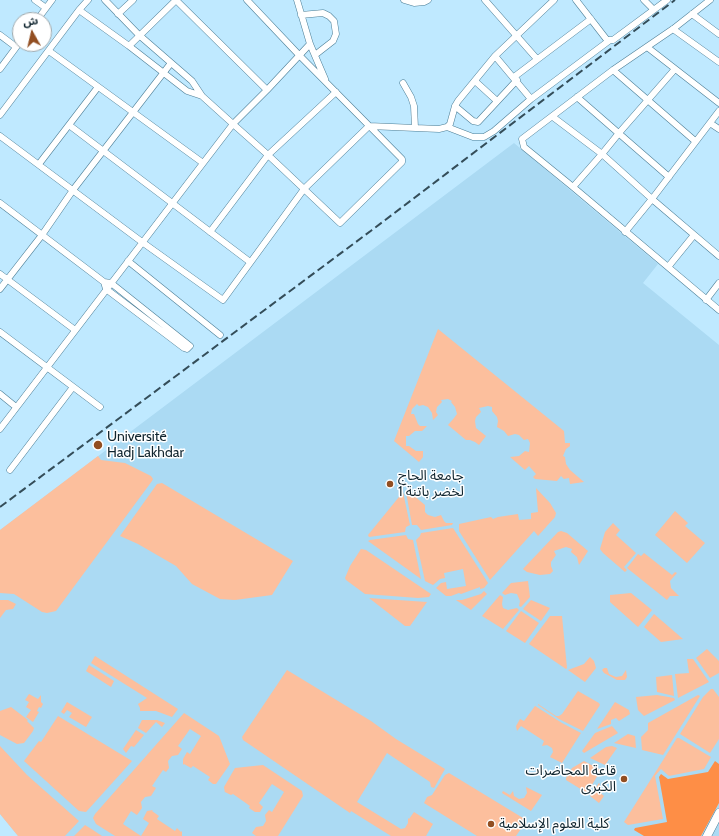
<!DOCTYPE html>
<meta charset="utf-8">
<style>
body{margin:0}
#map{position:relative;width:719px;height:836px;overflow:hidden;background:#bfe9ff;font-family:Cabin,"Noto Sans Arabic",sans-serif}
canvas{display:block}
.north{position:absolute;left:12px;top:12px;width:40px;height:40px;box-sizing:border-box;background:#fff;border:1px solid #9fa8ac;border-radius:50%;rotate:352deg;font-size:11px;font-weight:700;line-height:16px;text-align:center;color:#10252f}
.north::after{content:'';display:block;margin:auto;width:14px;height:18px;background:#924e21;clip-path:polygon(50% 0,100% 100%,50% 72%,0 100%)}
</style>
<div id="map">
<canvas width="719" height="836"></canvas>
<div class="north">ش</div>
</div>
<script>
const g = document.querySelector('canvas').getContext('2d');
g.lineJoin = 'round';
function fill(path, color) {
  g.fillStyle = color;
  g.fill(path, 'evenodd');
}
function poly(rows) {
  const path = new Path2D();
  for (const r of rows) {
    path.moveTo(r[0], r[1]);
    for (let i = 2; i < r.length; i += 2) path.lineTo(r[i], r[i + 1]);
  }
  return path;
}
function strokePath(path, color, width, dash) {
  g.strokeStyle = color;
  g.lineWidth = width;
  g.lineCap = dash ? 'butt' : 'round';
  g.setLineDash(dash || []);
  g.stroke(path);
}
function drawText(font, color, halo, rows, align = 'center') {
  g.font = font + ' Cabin,"Noto Sans Arabic",sans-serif';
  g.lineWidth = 3;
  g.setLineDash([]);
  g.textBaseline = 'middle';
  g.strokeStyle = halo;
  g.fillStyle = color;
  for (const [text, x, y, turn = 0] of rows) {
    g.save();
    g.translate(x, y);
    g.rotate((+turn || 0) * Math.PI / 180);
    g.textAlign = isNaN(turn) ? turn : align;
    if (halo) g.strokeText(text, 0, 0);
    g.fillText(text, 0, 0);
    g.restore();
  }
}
fill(poly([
 [514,143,658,264,643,283,719,345,719,836,18,836,0,814,0,530]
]), '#abdaf3');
fill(poly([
 [438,329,564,431,565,443,570,443,570,446,566,449,563,456,565,457,566,464,570,470,584,482,570,484,569,478,564,479,561,476,557,481,535,479,533,477,536,474,529,466,525,470,510,457,519,456,525,451,529,452,530,443,528,439,524,440,519,435,515,434,508,436,504,431,497,427,498,421,497,417,492,411,492,407,488,406,479,408,481,412,476,417,475,421,476,428,486,436,479,445,475,442,470,440,466,440,448,425,454,418,457,414,455,407,451,402,452,401,448,399,441,400,442,402,437,407,436,412,438,415,433,420,432,413,428,407,423,405,419,406,417,404,412,409,411,414,414,414,418,424,420,426,427,426,422,431,415,431,409,436,406,436,406,446,409,446,416,451,423,451,423,457,419,462,394,441],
 [98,456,101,460,125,463,151,476,153,479,152,481,56,611,47,613,42,612,14,594,0,593,0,530],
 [162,483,293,561,272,595,235,600,220,599,192,584,176,566,138,544,120,536,157,484],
 [536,488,550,503,556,513,555,517,538,536,534,531,490,580,459,531,459,524,491,517,493,519,498,517,518,514,519,520,531,519,531,513,538,512],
 [407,490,425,505,425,512,428,515,435,517,441,515,444,521,446,523,453,523,452,525,421,530,417,525,412,525,406,492],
 [403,492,410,525,406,527,405,532,369,537,368,535],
 [675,511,688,523,685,526,705,543,687,563,655,535],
 [613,523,620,530,616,535,636,553,624,567,627,570,625,572,603,553,600,549,605,532],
 [453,528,488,583,484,588,480,589,480,587,461,594,459,593,451,596,446,596,436,588,441,583,446,582,447,589,466,586,463,569,444,573,445,578,440,579,433,585,425,581,416,540,420,536,421,533],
 [561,531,567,533,588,551,579,565,577,557,571,552,572,549,566,547,554,551,556,555,551,562,551,566,553,571,550,574,540,575,527,572,523,569,558,532],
 [406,535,408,539,413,540,421,579,368,541,370,540],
 [361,549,366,550,431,594,429,597,418,598,365,594,346,580,345,578,350,566],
 [644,553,672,575,675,572,677,573,670,581,671,588,679,596,670,596,667,600,627,568,638,554,641,556],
 [528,581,530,597,521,607,519,606,520,601,517,594,511,593,505,595,502,593,511,583],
 [484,591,487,594,471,610,456,600,462,600,481,594],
 [631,593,652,610,638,627,610,602,610,595],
 [500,595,503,597,502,604,503,608,508,610,517,608,519,610,503,629,482,616],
 [369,598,427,602,410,626,405,626],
 [0,600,8,600,16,604,13,609,6,610,0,618],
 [531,600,550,608,541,621,523,609],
 [521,611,539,623,525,643,506,631],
 [654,614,683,639,661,642,644,627],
 [550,616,562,616,567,668,566,669,529,644],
 [707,649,719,661,719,673,710,678,696,658],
 [95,656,178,709,172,717,156,711,140,711,140,708,138,704,147,698,91,663],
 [590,657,594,661,596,668,585,682,568,670,584,664],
 [687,659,693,659,709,682,678,698,675,674,689,673],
 [89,665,114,681,111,687,86,671],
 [604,668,607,668,609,674,616,677,622,676,626,670,627,677,625,680,617,680,604,673,602,670],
 [287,670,371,721,396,739,445,769,434,788,431,787,430,782,387,753,357,802,401,829,405,828,408,823,408,818,409,819,414,812,433,824,426,836,391,836,351,811,350,813,243,740,242,737],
 [672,675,674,696,657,692,656,677],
 [711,689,713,689,719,697,719,739,710,753,680,734,703,697],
 [578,691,599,703,600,705,583,731,559,719,538,705,538,704,556,716,559,716,562,714],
 [29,694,38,699,41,695,41,702,43,704,41,708,39,707,37,711,39,712,33,722,26,717,31,710,26,707,29,702,25,700],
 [657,695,674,698,675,700,644,716,638,710,636,697],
 [698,695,700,696,663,755,642,750,641,737,648,730,648,723],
 [67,702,92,717,86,727,69,717,72,713,67,710,64,714,61,712],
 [615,702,629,710,630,714,619,721,616,718,611,720,611,724,597,729],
 [535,706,562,723,581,733,562,763,550,757,553,752,552,748,547,745,542,746,544,741,521,726,517,731,516,726,520,719,524,721],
 [11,707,28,720,27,721,34,728,33,731,24,743,17,744,0,735,0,711],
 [184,713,219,736,230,764,216,784,213,784,208,780,210,777,193,766,191,768,184,764,183,765,183,759,187,752,190,754,201,736,190,729,178,746,182,749,178,755,172,756,168,761,169,768,166,772,163,770,152,786,156,788,151,796,145,797,141,802,142,808,137,815,131,811,123,824,141,836,149,823,143,819,147,811,153,810,152,811,159,816,157,819,175,831,177,828,181,832,182,831,182,836,115,836,96,824,93,818,95,814],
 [58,716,132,761,86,812,79,811,24,761,39,741,41,742],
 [142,720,157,720,165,723,162,727,156,722,146,733,138,728],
 [612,726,618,733,584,753,582,751,595,733],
 [136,730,144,735,134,747,131,746,126,753,123,749],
 [628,734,635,736,636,748,614,743],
 [677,738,679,738,711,757,704,769,669,776,661,769,655,776,663,819,628,825,624,822],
 [0,746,27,775,79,821,65,836,18,836,0,814],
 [612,746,617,748,605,765,590,758,606,747],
 [584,761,601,770,587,793,566,780,566,778,572,768],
 [263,765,302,791,303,796,278,836,256,836,252,833,256,827,263,826,266,821,265,815,269,810,272,812,284,792,272,784,259,803,263,807,260,812,255,812,249,808,250,806,233,794,231,795,225,792,225,793,224,787,235,768],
 [449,773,523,818,525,823,516,836,477,836,424,803,427,797,432,795,445,775],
 [599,783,600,784,597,790,604,796,599,803,590,796],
 [526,787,542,795,531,811,502,793,503,791,510,795,513,791,514,796,519,799,524,798,527,793],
 [85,825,93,830,102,836,74,836]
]), '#fcbf9d');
fill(poly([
 [715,761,719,764,719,803,701,836,644,836,634,830,635,828,667,822,659,777,661,774,668,779,708,772]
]), '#fe8e46');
const minor = poly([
 [35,0,46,8],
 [105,0,139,35,192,81,202,96,233,124,268,155,340,223,402,162,402,159,300,56,247,0],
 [176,0,267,90],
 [297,0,310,44,325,79],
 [404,0,414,3,424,2,428,0],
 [485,0,537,59],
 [576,0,607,40,613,40,667,0],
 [644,0,654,10],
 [710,0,673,29,613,70,522,139,524,147,573,187,719,310],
 [79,10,129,46,187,91,202,96],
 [118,14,133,0],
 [692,14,719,34],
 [301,15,323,13,329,16,334,21,336,34,333,41,315,55],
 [37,20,52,0],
 [673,29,719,62],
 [0,35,16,47],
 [129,46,176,0],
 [647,47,719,103],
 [49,51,203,163],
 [495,56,531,99],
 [0,69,20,42],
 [613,70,695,141],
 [514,77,591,19],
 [475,81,497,101],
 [403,83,411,97,414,106,415,128],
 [577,97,669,177],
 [455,106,473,121,478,122,517,80],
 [0,115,79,10,88,0],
 [553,117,602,154,652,199,719,256],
 [710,123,719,129],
 [69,125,250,262],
 [447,127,473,137,484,137,494,131,531,99,610,40],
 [0,136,142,242,223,300,304,189,369,126,439,129,447,127,450,124,455,106,458,101,495,56,554,0],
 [39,164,98,87],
 [573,187,602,154,619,133,675,69],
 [0,203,104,282,111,283,190,346,187,349,184,348,106,289,104,282],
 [210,232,268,155,336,92],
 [625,232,652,199,719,111],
 [128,261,220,335],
 [668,267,694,235],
 [0,274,75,330],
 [0,289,42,235,73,190,171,63],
 [706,300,719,283],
 [0,332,100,407],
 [0,394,16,407],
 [0,429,233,124,267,90,310,44],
 [10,470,73,387]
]);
const tertiary = poly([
 [707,836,719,813]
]);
strokePath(minor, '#4c7e96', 7);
strokePath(tertiary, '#4c7e96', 9);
strokePath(minor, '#fff', 6);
strokePath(tertiary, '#fff', 8);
strokePath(poly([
 [0,507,372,230,675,0]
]), '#344d59', 2, [8, 4]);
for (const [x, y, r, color] of [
 [98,445,5,"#924e21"],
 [390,484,4,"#924e21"],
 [624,779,4,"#924e21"],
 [491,824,4,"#924e21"]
]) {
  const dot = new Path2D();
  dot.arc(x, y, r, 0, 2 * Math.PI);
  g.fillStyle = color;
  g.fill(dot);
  strokePath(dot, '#fff', 1.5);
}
drawText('14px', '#10252f', '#fff', [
 ["Université",107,437],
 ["Hadj Lakhdar",107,453],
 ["جامعة الحاج",398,476],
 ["لخضر باتنة 1",398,492],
 ["قاعة المحاضرات",616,771,"right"],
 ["الكبرى",616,787,"right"],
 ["كلية العلوم الإسلامية",499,824]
], 'left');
</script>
